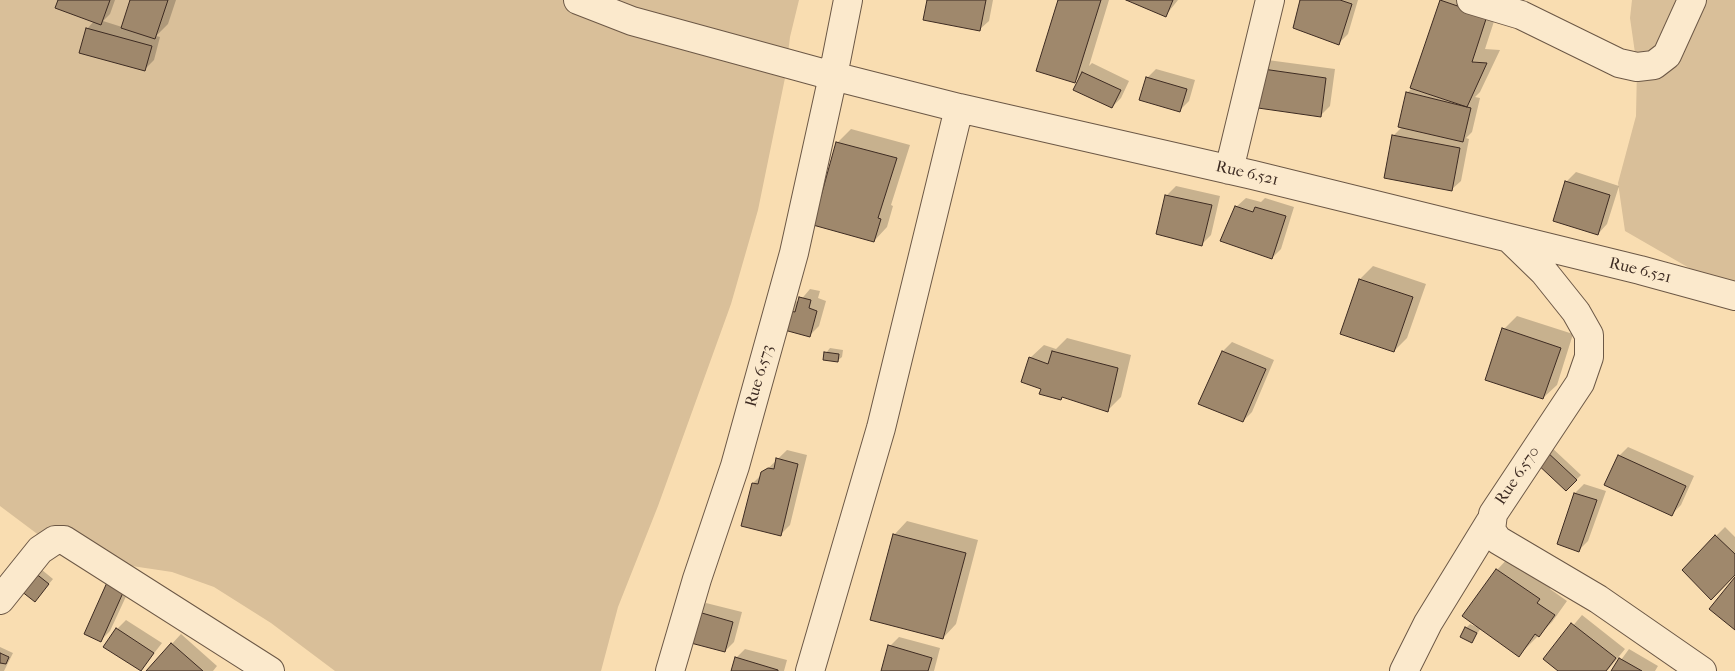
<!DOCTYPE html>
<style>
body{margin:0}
canvas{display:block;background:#f9ddb1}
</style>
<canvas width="1735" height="671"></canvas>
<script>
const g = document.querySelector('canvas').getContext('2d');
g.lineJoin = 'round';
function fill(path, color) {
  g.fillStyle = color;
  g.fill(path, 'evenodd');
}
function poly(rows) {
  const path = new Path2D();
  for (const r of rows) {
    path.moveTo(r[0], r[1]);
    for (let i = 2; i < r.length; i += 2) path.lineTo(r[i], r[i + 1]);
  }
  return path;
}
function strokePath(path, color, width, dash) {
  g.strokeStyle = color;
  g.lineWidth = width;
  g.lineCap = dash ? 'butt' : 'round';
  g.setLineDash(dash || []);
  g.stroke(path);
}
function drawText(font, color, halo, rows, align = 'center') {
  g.font = font + ' "IM FELL French Canon",serif';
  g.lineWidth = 4;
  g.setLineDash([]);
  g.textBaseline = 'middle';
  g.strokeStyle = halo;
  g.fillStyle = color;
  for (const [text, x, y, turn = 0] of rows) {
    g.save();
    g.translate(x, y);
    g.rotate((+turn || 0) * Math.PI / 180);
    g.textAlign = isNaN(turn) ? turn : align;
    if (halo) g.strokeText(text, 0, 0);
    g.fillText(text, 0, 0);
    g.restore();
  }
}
fill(poly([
 [0,0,799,0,790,37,785,78,758,210,731,304,658,506,618,607,601,671,335,671,271,623,214,587,172,572,85,559,52,545,0,506],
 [1632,0,1735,0,1735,285,1710,280,1625,231,1618,183,1636,116,1637,67,1630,18]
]), '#d9bf99');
fill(poly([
 [59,0,115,0,110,14,103,21,122,27,131,0,176,0,168,24,156,36,160,37,154,60,144,70,87,29,94,21],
 [929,0,993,0,989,21,979,30],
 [1059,0,1109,0,1089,66,1092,63,1129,81,1121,98,1112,107,1081,75,1075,81],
 [1129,0,1178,0,1166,15],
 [1301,0,1358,0,1348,34,1339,43],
 [1442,0,1492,0,1500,3,1485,49,1500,50,1480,92,1475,97,1480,98,1472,132,1466,138,1469,139,1461,181,1451,190,1393,136,1402,127,1407,93,1413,87],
 [1260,59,1335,69,1330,106,1320,116,1245,105],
 [1156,69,1195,80,1189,101,1180,110,1147,78],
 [851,129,910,145,891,205,893,206,887,227,874,241,837,143],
 [1576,172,1619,186,1607,224,1598,234,1566,182],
 [1176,186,1220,196,1211,235,1202,244,1158,233,1167,195],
 [1246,198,1261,202,1265,198,1294,207,1281,249,1272,258,1236,207],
 [1373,266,1426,284,1407,338,1394,351,1360,279],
 [810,289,820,291,818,298,826,301,819,326,810,335,778,327,791,300,799,302],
 [1517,316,1573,334,1557,385,1543,398,1504,329],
 [1067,338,1131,355,1121,397,1107,411,1063,396,1061,399,1042,388,1030,358,1044,345,1056,349],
 [1232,342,1274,360,1252,412,1243,421,1200,403,1223,351],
 [830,348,843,350,842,357,837,361,826,353],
 [1550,446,1581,475,1566,490,1536,461],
 [1628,447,1694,476,1681,505,1672,514,1619,456],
 [787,450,807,455,790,525,781,534,753,483],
 [1584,484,1606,491,1588,541,1579,550,1558,543,1575,493],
 [907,521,978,540,956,624,943,638,894,535],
 [1725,527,1735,537,1735,573,1716,536],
 [1510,556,1552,585,1550,589,1567,601,1552,622,1519,655,1481,628,1472,641,1466,628,1470,624,1477,627,1497,570],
 [36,565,53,579,39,596],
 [135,577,110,631,101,640,86,633],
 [706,603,742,612,734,642,725,651,696,612],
 [1582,615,1625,649,1607,671,1560,671,1545,659],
 [126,620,162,643,141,670,117,629],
 [181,634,217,666,213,671,147,671],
 [899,637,940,648,934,671,883,671,890,646],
 [0,647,13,653,4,671,0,671],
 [745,649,787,660,784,671,732,671,736,658],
 [1629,649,1658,666,1655,671,1613,671]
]), '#0003');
const building = poly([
 [58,0,110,0,101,25,55,8,58,0],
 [130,0,168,0,155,39,121,28,130,0],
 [927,0,986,0,980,31,923,20,927,0],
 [1058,0,1101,0,1075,83,1036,71,1058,0],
 [1126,0,1173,0,1166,17,1126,0],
 [1300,0,1340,0,1352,4,1339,45,1293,28,1300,0],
 [1440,0,1487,16,1472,62,1487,63,1467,107,1410,88,1440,0],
 [86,28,152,46,145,71,79,53,86,28],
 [1249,67,1326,78,1321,117,1244,106,1249,67],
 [1082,72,1121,90,1112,108,1073,90,1082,72],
 [1146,77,1187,89,1180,112,1139,100,1146,77],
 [1406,92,1471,108,1463,142,1398,127,1406,92],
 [1392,135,1460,148,1452,191,1384,178,1392,135],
 [836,142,897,158,878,218,881,219,874,242,813,225,836,142],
 [1565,181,1610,195,1598,235,1553,221,1565,181],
 [1165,195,1212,205,1202,246,1156,234,1165,195],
 [1235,206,1253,212,1255,207,1286,216,1272,259,1220,241,1235,206],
 [1359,279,1413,297,1394,352,1340,334,1359,279],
 [799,297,811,300,809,308,817,311,810,337,777,328,781,309,795,312,799,297],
 [1502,328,1561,348,1543,399,1485,380,1502,328],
 [1052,351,1118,368,1108,412,1062,397,1061,400,1039,394,1041,389,1021,382,1029,357,1048,364,1052,351],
 [1222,351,1266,369,1243,422,1198,404,1222,351],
 [824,352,839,354,838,362,823,360,824,352],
 [1545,450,1577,480,1566,491,1534,461,1545,450],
 [1618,455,1686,486,1672,516,1604,485,1618,455],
 [776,458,798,464,781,536,741,526,752,483,758,484,761,472,768,468,774,469,776,458],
 [1574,493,1597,500,1579,552,1557,544,1574,493],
 [893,534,966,553,943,639,870,620,893,534],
 [1715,535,1735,554,1735,575,1711,600,1682,570,1715,535],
 [30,569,49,584,35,602,16,587,30,569],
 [1496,569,1540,599,1537,603,1555,615,1539,637,1535,634,1519,657,1462,616,1496,569],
 [1735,577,1735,630,1709,609,1735,577],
 [109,578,126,586,101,642,84,634,109,578],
 [695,611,733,622,725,652,687,642,695,611],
 [1571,623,1616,658,1606,671,1558,671,1543,659,1571,623],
 [1465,627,1477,633,1472,643,1460,637,1465,627],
 [116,628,154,653,141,671,103,647,116,628],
 [171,643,203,671,146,671,171,643],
 [888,645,932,658,928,671,881,671,888,645],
 [0,653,9,657,6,664,0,663,0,653],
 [735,657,778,670,778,671,731,671,735,657],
 [1619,658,1642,671,1611,671,1619,658]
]);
fill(building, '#9f886c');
strokePath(building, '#3d2b22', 1);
const minor = poly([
 [578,0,632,21,833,76,794,253,735,466,697,579,670,671],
 [848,0,833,76,959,108,1253,175,1640,270,1735,296],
 [1471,0,1521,15,1619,63,1637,67,1654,65,1667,55,1692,0],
 [1229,170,1270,0],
 [1511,240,1544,272,1576,312,1589,335,1589,357,1580,383,1493,514,1491,530,1498,540,1598,599,1702,671],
 [0,600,40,550,55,540,64,540,270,671],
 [810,671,881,428,959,108],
 [1404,671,1428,623,1490,522]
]);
strokePath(minor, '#6c5846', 30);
strokePath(minor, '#fbe9cc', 28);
drawText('16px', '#3d2b22', '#fbe9cc', [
 ["Rue 6.521",1247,174,13],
 ["Rue 6.521",1640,271,14],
 ["Rue 6.573",760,376,-74],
 ["Rue 6.570",1518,476,-56]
]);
</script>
